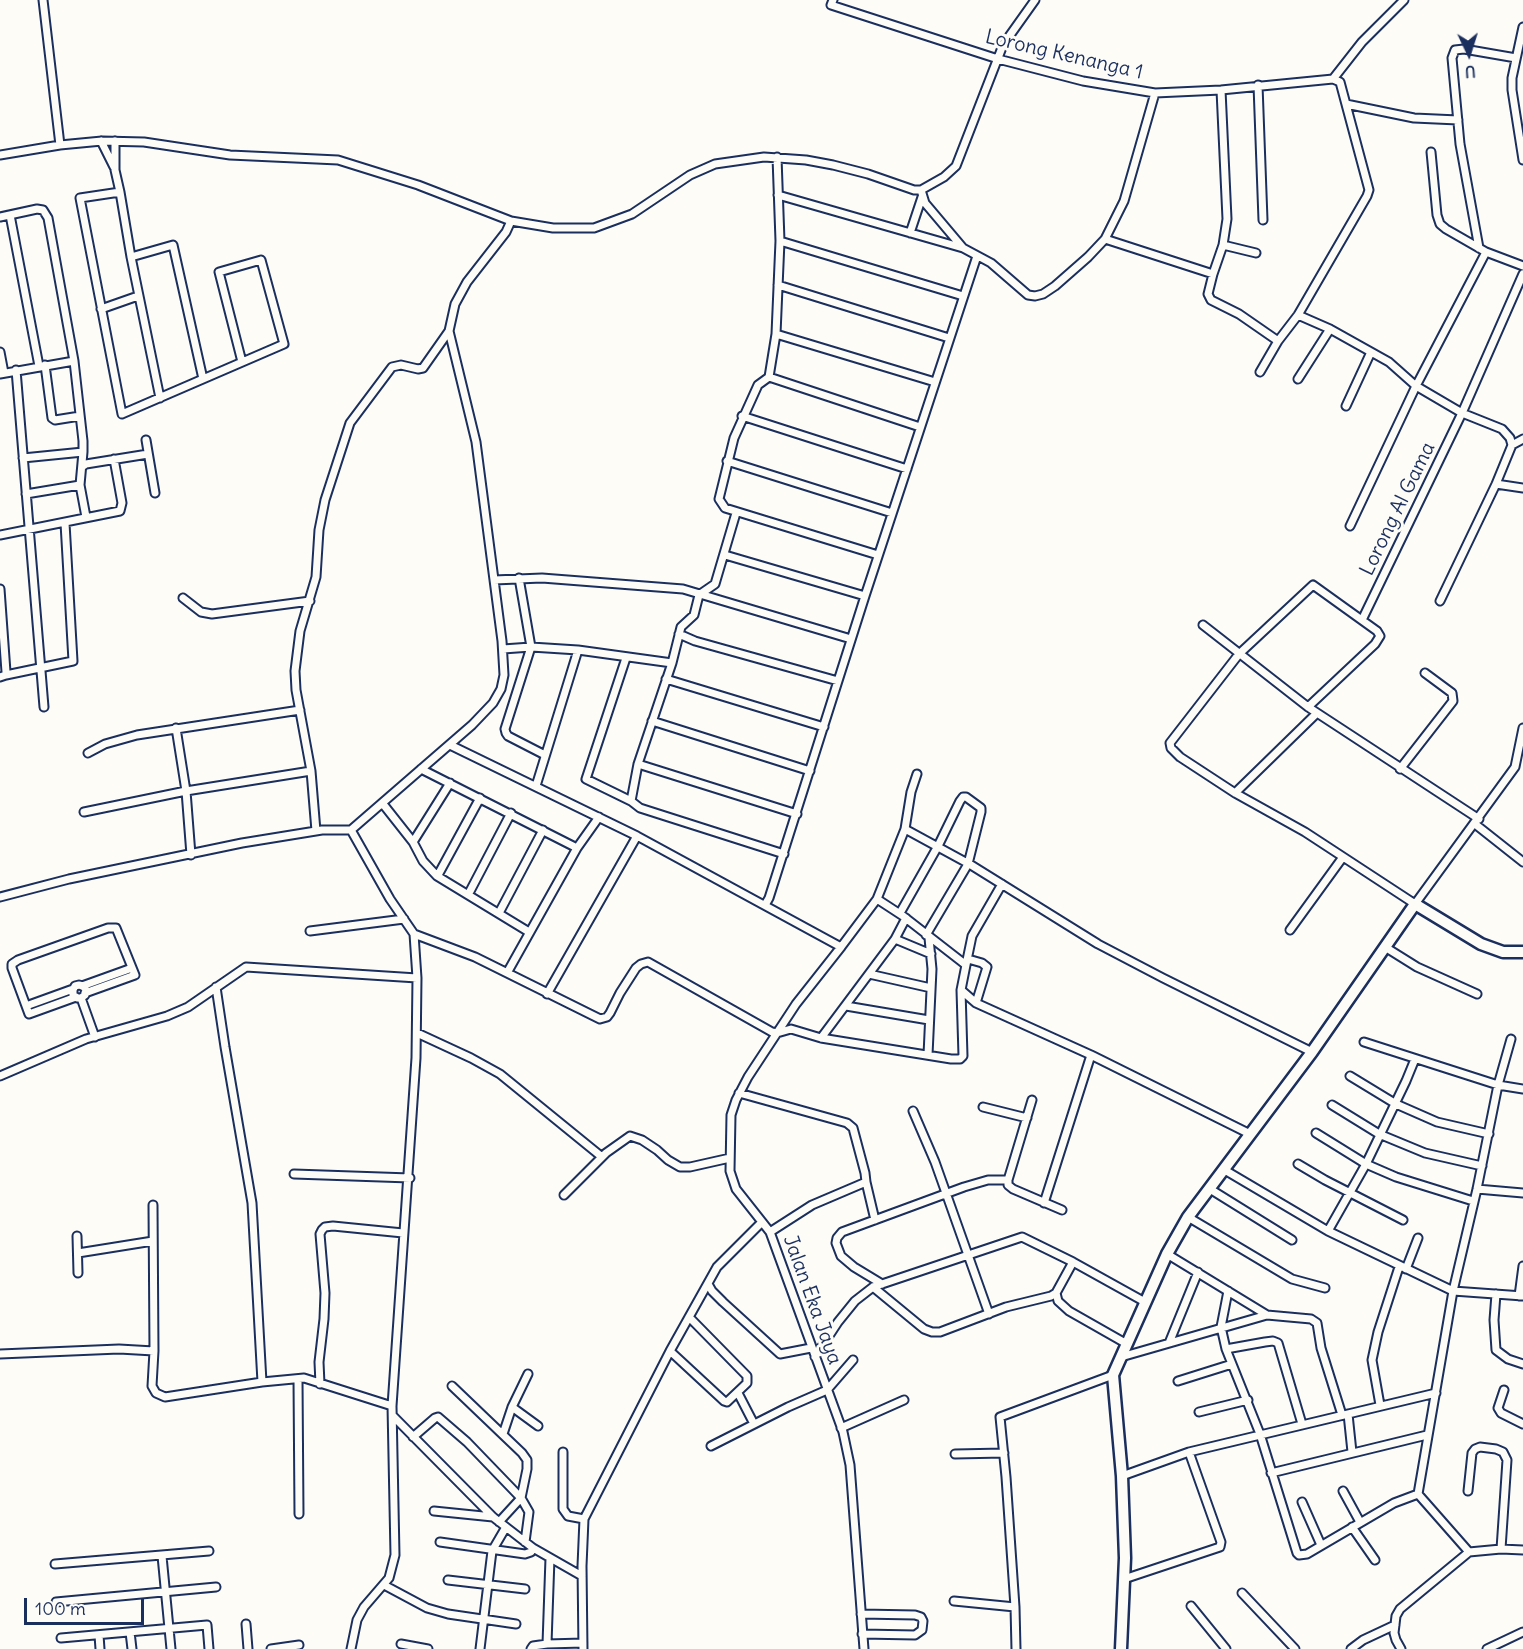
<!DOCTYPE html>
<style>
body{margin:0}
#map{position:relative;width:1523px;height:1649px;overflow:hidden;background:#fdfcf7;font-family:Delius,sans-serif}
canvas{display:block}
.north{position:absolute;left:1439px;top:24px;width:60px;height:60px;-webkit-text-stroke:4px #fdfcf7;paint-order:stroke;rotate:176deg;font-size:16px;font-weight:700;line-height:24px;text-align:center;color:#1b2f5e}
.north::after{content:'';display:block;margin:auto;width:21px;height:27px;background:#1b2f5e;clip-path:polygon(50% 0,100% 100%,50% 72%,0 100%)}
.scale{position:absolute;left:24px;top:1598px;width:120px;height:27px;box-sizing:border-box;border:3px solid #1b2f5e;border-top:0;padding-left:8px;font-size:18px;line-height:21px;white-space:nowrap;color:#1b2f5e;-webkit-text-stroke:4px #fdfcf7;paint-order:stroke}
</style>
<div id="map">
<canvas width="1523" height="1649"></canvas>
<div class="north">U</div>
<div class="scale">100 m</div>
</div>
<script>
const g = document.querySelector('canvas').getContext('2d');
g.lineJoin = 'round';
function poly(rows) {
  const path = new Path2D();
  for (const r of rows) {
    path.moveTo(r[0], r[1]);
    for (let i = 2; i < r.length; i += 2) path.lineTo(r[i], r[i + 1]);
  }
  return path;
}
function strokePath(path, color, width, dash) {
  g.strokeStyle = color;
  g.lineWidth = width;
  g.lineCap = dash ? 'butt' : 'round';
  g.setLineDash(dash || []);
  g.stroke(path);
}
function drawText(font, color, halo, rows, align = 'center') {
  g.font = font + ' Delius,sans-serif';
  g.lineWidth = 6;
  g.setLineDash([]);
  g.textBaseline = 'middle';
  g.strokeStyle = halo;
  g.fillStyle = color;
  for (const [text, x, y, turn = 0] of rows) {
    g.save();
    g.translate(x, y);
    g.rotate((+turn || 0) * Math.PI / 180);
    g.textAlign = isNaN(turn) ? turn : align;
    if (halo) g.strokeText(text, 0, 0);
    g.fillText(text, 0, 0);
    g.restore();
  }
}
const street = poly([
 [43,0,60,145],
 [833,0,831,5,998,59,1083,81,1155,93,1221,90,1333,79,1362,42,1404,0],
 [1523,27,1512,78,1512,90,1523,160],
 [1258,85,1263,220],
 [1346,104,1414,118,1458,120],
 [101,141,114,167],
 [115,141,115,170,120,192,80,198,122,414,284,344,261,260,219,272,242,362],
 [1431,152,1437,215,1440,224,1446,229,1486,252,1523,266],
 [0,155,60,145,102,141,144,142,230,155,338,160,418,185,511,221,553,228,594,228,632,214,690,175,715,164,764,157,806,160,833,165,868,174,914,190,921,190,944,177,956,166,1003,45,1035,0],
 [777,157,780,241,776,334,935,382],
 [921,190,925,203,963,248,991,263,1028,295,1035,296,1043,294,1055,286,1088,257,1105,239,1124,201,1155,93],
 [120,192,131,257],
 [778,195,963,248],
 [10,215,39,366],
 [0,217,37,209,43,210,48,218,74,361,83,441,83,452,23,458],
 [910,233,922,197],
 [1105,239,1213,274,1223,245,1227,219,1221,90],
 [780,241,963,296],
 [1223,245,1256,253],
 [1479,248,1460,144,1452,58,1455,50,1464,49,1516,58],
 [1213,274,1208,294,1211,300,1239,314,1278,341],
 [778,285,949,338],
 [101,309,138,296],
 [1298,315,1330,329,1389,362,1416,386,1462,413,1502,429,1510,438,1512,445,1496,484,1440,601],
 [0,352,4,373],
 [45,365,52,418,55,420,80,416],
 [16,370,44,707],
 [1260,372,1278,341,1298,315,1367,196,1369,190,1340,82,1333,79],
 [0,374,74,361],
 [769,377,776,334],
 [1298,379,1330,329],
 [160,398,131,257,173,245,203,379],
 [1346,406,1371,352],
 [742,416,907,469],
 [146,440,155,493],
 [1512,445,1523,439],
 [727,461,892,513],
 [83,466,86,464,148,454],
 [1496,484,1523,488],
 [80,485,86,517],
 [26,494,80,485,83,452],
 [736,513,715,584,699,595,694,615,681,627,672,663,638,764,631,801,640,808,784,854],
 [1350,526,1416,386,1486,252],
 [0,535,120,511,122,503,114,459],
 [725,555,865,596],
 [878,555,725,508,719,499,734,438,758,385,769,377,920,427],
 [519,578,531,647,505,729,506,733,508,736,545,755],
 [494,580,542,578,683,589,851,639],
 [0,589,6,672,6,675,0,677],
 [183,598,201,612,212,614,310,601],
 [1362,620,1462,413,1523,274],
 [1203,625,1308,707,1479,819],
 [679,634,695,641,838,681],
 [503,649,531,647,578,650,672,663],
 [626,658,586,779,631,801],
 [6,675,73,661,65,523],
 [666,679,824,727],
 [1308,707,1375,644,1380,636,1377,631,1313,585,1239,654,1170,743,1171,748,1180,757,1235,793,1305,832,1415,904,1515,767,1523,728],
 [652,721,810,771],
 [176,728,186,791,191,855],
 [450,745,637,836,841,947,796,1004,748,1077,736,1100,731,1115,730,1171,736,1189,770,1232,843,1432,850,1465,864,1649],
 [88,753,105,744,137,735,300,710],
 [638,764,797,814],
 [421,769,577,848],
 [1400,769,1453,701,1452,693,1425,673],
 [536,786,578,650],
 [1235,793,1317,713],
 [383,804,413,842,423,861,437,876,529,932],
 [84,812,186,791,311,771],
 [1475,824,1523,862],
 [905,829,971,865,1098,944,1163,978,1312,1052],
 [316,831,311,771,296,690,295,671,300,631,316,577,319,530,325,500,350,423,392,367,401,365,418,369,423,368,449,331],
 [413,842,450,783],
 [438,875,480,798],
 [468,895,511,813],
 [0,897,69,879,242,843,322,830,351,830],
 [877,899,903,916,966,965,961,990,976,1003,1091,1055,1250,1134],
 [765,905,769,898,865,596,977,256],
 [499,913,543,830],
 [900,913,938,846,960,801,963,797,966,797,981,808,981,812,968,864,926,935],
 [1290,930,1343,857],
 [310,931,404,919],
 [414,934,475,957,600,1019,607,1017,610,1013,620,993,636,968,641,964,648,962,772,1032,777,1033,791,1029,821,1038,951,1059,960,1059,963,1056,961,990],
 [895,939,931,954],
 [841,947,877,899,905,829,911,792,917,774],
 [1385,947,1417,967,1477,994],
 [968,959,982,963,987,967,976,1003],
 [966,965,972,936,1002,884],
 [507,973,577,848,599,817],
 [869,974,931,988],
 [82,986,132,968],
 [216,987,225,1047,252,1203,262,1382],
 [547,994,637,836],
 [76,997,29,1014,12,968,12,964,18,960,108,928,116,928,135,975,85,993],
 [81,998,85,995,86,990,83,986,79,985,75,986,73,990,73,995,77,998,81,998,95,1037],
 [26,1006,73,989],
 [846,1006,929,1020],
 [417,1033,471,1058,500,1074,602,1157],
 [821,1038,895,939,906,918],
 [1364,1042,1498,1085,1523,1089],
 [928,1055,932,969,929,938],
 [0,1076,86,1039,167,1016,188,1007,246,967,417,978,414,934,390,899,351,830,472,725,493,703,501,689,504,675,502,641,476,442,449,331,455,304,467,282,506,232,511,221],
 [1350,1076,1396,1104,1437,1122,1489,1134],
 [739,1093,847,1123,853,1128,865,1173,866,1182,812,1205,770,1232],
 [1032,1100,1008,1180,1008,1185,1013,1189,1062,1210],
 [1332,1105,1379,1134,1425,1153,1482,1166],
 [983,1107,1027,1118],
 [913,1111,935,1162,989,1314],
 [1316,1133,1366,1164,1396,1177,1473,1201],
 [1298,1164,1325,1180,1403,1220],
 [1223,1169,1328,1231,1453,1291,1523,1296],
 [294,1174,410,1178],
 [866,1182,875,1220],
 [1210,1189,1292,1240],
 [1477,1189,1523,1193],
 [564,1195,606,1153,630,1136,642,1140,657,1150,668,1160,680,1167,690,1167,730,1158],
 [1044,1203,1091,1055],
 [153,1205,154,1351],
 [1188,1217,1292,1279,1325,1288],
 [1328,1231,1366,1164,1406,1081,1415,1059],
 [77,1236,78,1273],
 [78,1253,153,1241],
 [1167,1254,1267,1315],
 [1406,1269,1418,1238],
 [708,1284,712,1291,723,1302,780,1354,811,1348],
 [882,1284,854,1267,841,1256,836,1243,837,1238,842,1232,964,1187,988,1180,1008,1180],
 [873,1287,924,1329,932,1332,940,1332,1006,1307,1051,1296,1056,1293,1058,1301,1069,1311,1127,1344],
 [1228,1291,1221,1327,1226,1349,1260,1434,1297,1553,1299,1555,1307,1554,1394,1503,1418,1494],
 [1056,1293,1073,1262],
 [1496,1294,1494,1320,1496,1350,1508,1359,1523,1364],
 [1519,1296,1523,1266],
 [689,1317,747,1376,747,1383,727,1402,724,1401,670,1351,717,1267,762,1222],
 [1169,1343,1198,1272],
 [1226,1349,1265,1342,1273,1341,1278,1343,1302,1424],
 [0,1354,119,1349,154,1351,152,1386,156,1393,165,1397,262,1382,304,1378,392,1406],
 [815,1357,838,1322,855,1301,873,1287,1022,1237,1073,1262,1145,1302],
 [1121,1357,1267,1315,1311,1319,1317,1323,1321,1348,1342,1415],
 [298,1379,299,1514],
 [1178,1381,1232,1364],
 [320,1384,319,1362,324,1319,325,1293,320,1234,322,1230,325,1227,333,1226,403,1233],
 [452,1386,522,1453,527,1460,527,1469,521,1498,529,1512,525,1542],
 [1504,1390,1498,1408,1501,1413,1523,1424],
 [738,1393,754,1424],
 [1380,1405,1372,1360,1378,1332,1399,1267],
 [512,1407,538,1426],
 [1199,1412,1248,1400],
 [1348,1414,1352,1452],
 [393,1416,493,1517,533,1548,582,1576],
 [841,1428,904,1400],
 [503,1434,512,1407,528,1374],
 [413,1437,435,1418,438,1417,467,1442,521,1498,499,1522],
 [711,1446,788,1407,827,1390,853,1360],
 [563,1452,563,1509,568,1516,584,1519],
 [955,1454,1004,1453],
 [1271,1473,1427,1435],
 [1122,1476,1189,1452,1436,1393],
 [1343,1491,1360,1522],
 [1468,1491,1472,1453,1475,1449,1480,1447,1496,1449,1503,1452,1507,1460,1501,1549],
 [1302,1502,1321,1545],
 [434,1511,493,1517],
 [1352,1527,1375,1560],
 [440,1542,525,1554,531,1552,533,1548],
 [1469,1552,1418,1494,1453,1291,1477,1189,1498,1085,1511,1039],
 [162,1556,171,1649],
 [550,1558,547,1644,583,1643],
 [55,1564,209,1551],
 [1124,1579,1220,1547,1221,1542,1189,1452],
 [448,1580,525,1589],
 [384,1585,427,1608,448,1614,516,1624],
 [1242,1593,1295,1649],
 [954,1601,1015,1607],
 [56,1602,216,1587],
 [1191,1606,1226,1649],
 [861,1614,915,1615,921,1617,923,1621,922,1630,915,1635,862,1634],
 [246,1624,248,1649],
 [130,1632,132,1649],
 [99,1635,100,1649],
 [61,1638,207,1625,209,1649],
 [401,1644,428,1649],
 [271,1649,299,1645],
 [351,1649,357,1620,364,1607,389,1578,395,1555,392,1406,416,1058,417,978],
 [480,1649,492,1551,506,1527],
 [531,1649,533,1646,547,1644],
 [583,1649,582,1566,584,1519,670,1351],
 [1016,1649,1015,1607,1006,1477,1000,1417,1113,1375],
 [1351,1649,1363,1640,1395,1625],
 [1401,1649,1396,1640,1394,1633,1396,1616,1400,1609,1469,1552,1501,1549,1523,1550],
 [1487,1649,1523,1632]
]);
const secondary = poly([
 [1121,1649,1125,1558,1122,1476,1113,1375,1167,1254,1188,1217,1312,1052,1415,904,1481,944,1503,952,1523,952]
]);
strokePath(street, '#1b2f5e', 11);
strokePath(secondary, '#1b2f5e', 15);
strokePath(street, '#fdfcf7', 7);
strokePath(secondary, '#fdfcf7', 10);
drawText('20px', '#1b2f5e', '#fdfcf7', [
 ["Lorong Kenanga 1",1064,55,13],
 ["Lorong Al Gama",1398,509,-64],
 ["Jalan Eka Jaya",812,1300,70]
]);
</script>
